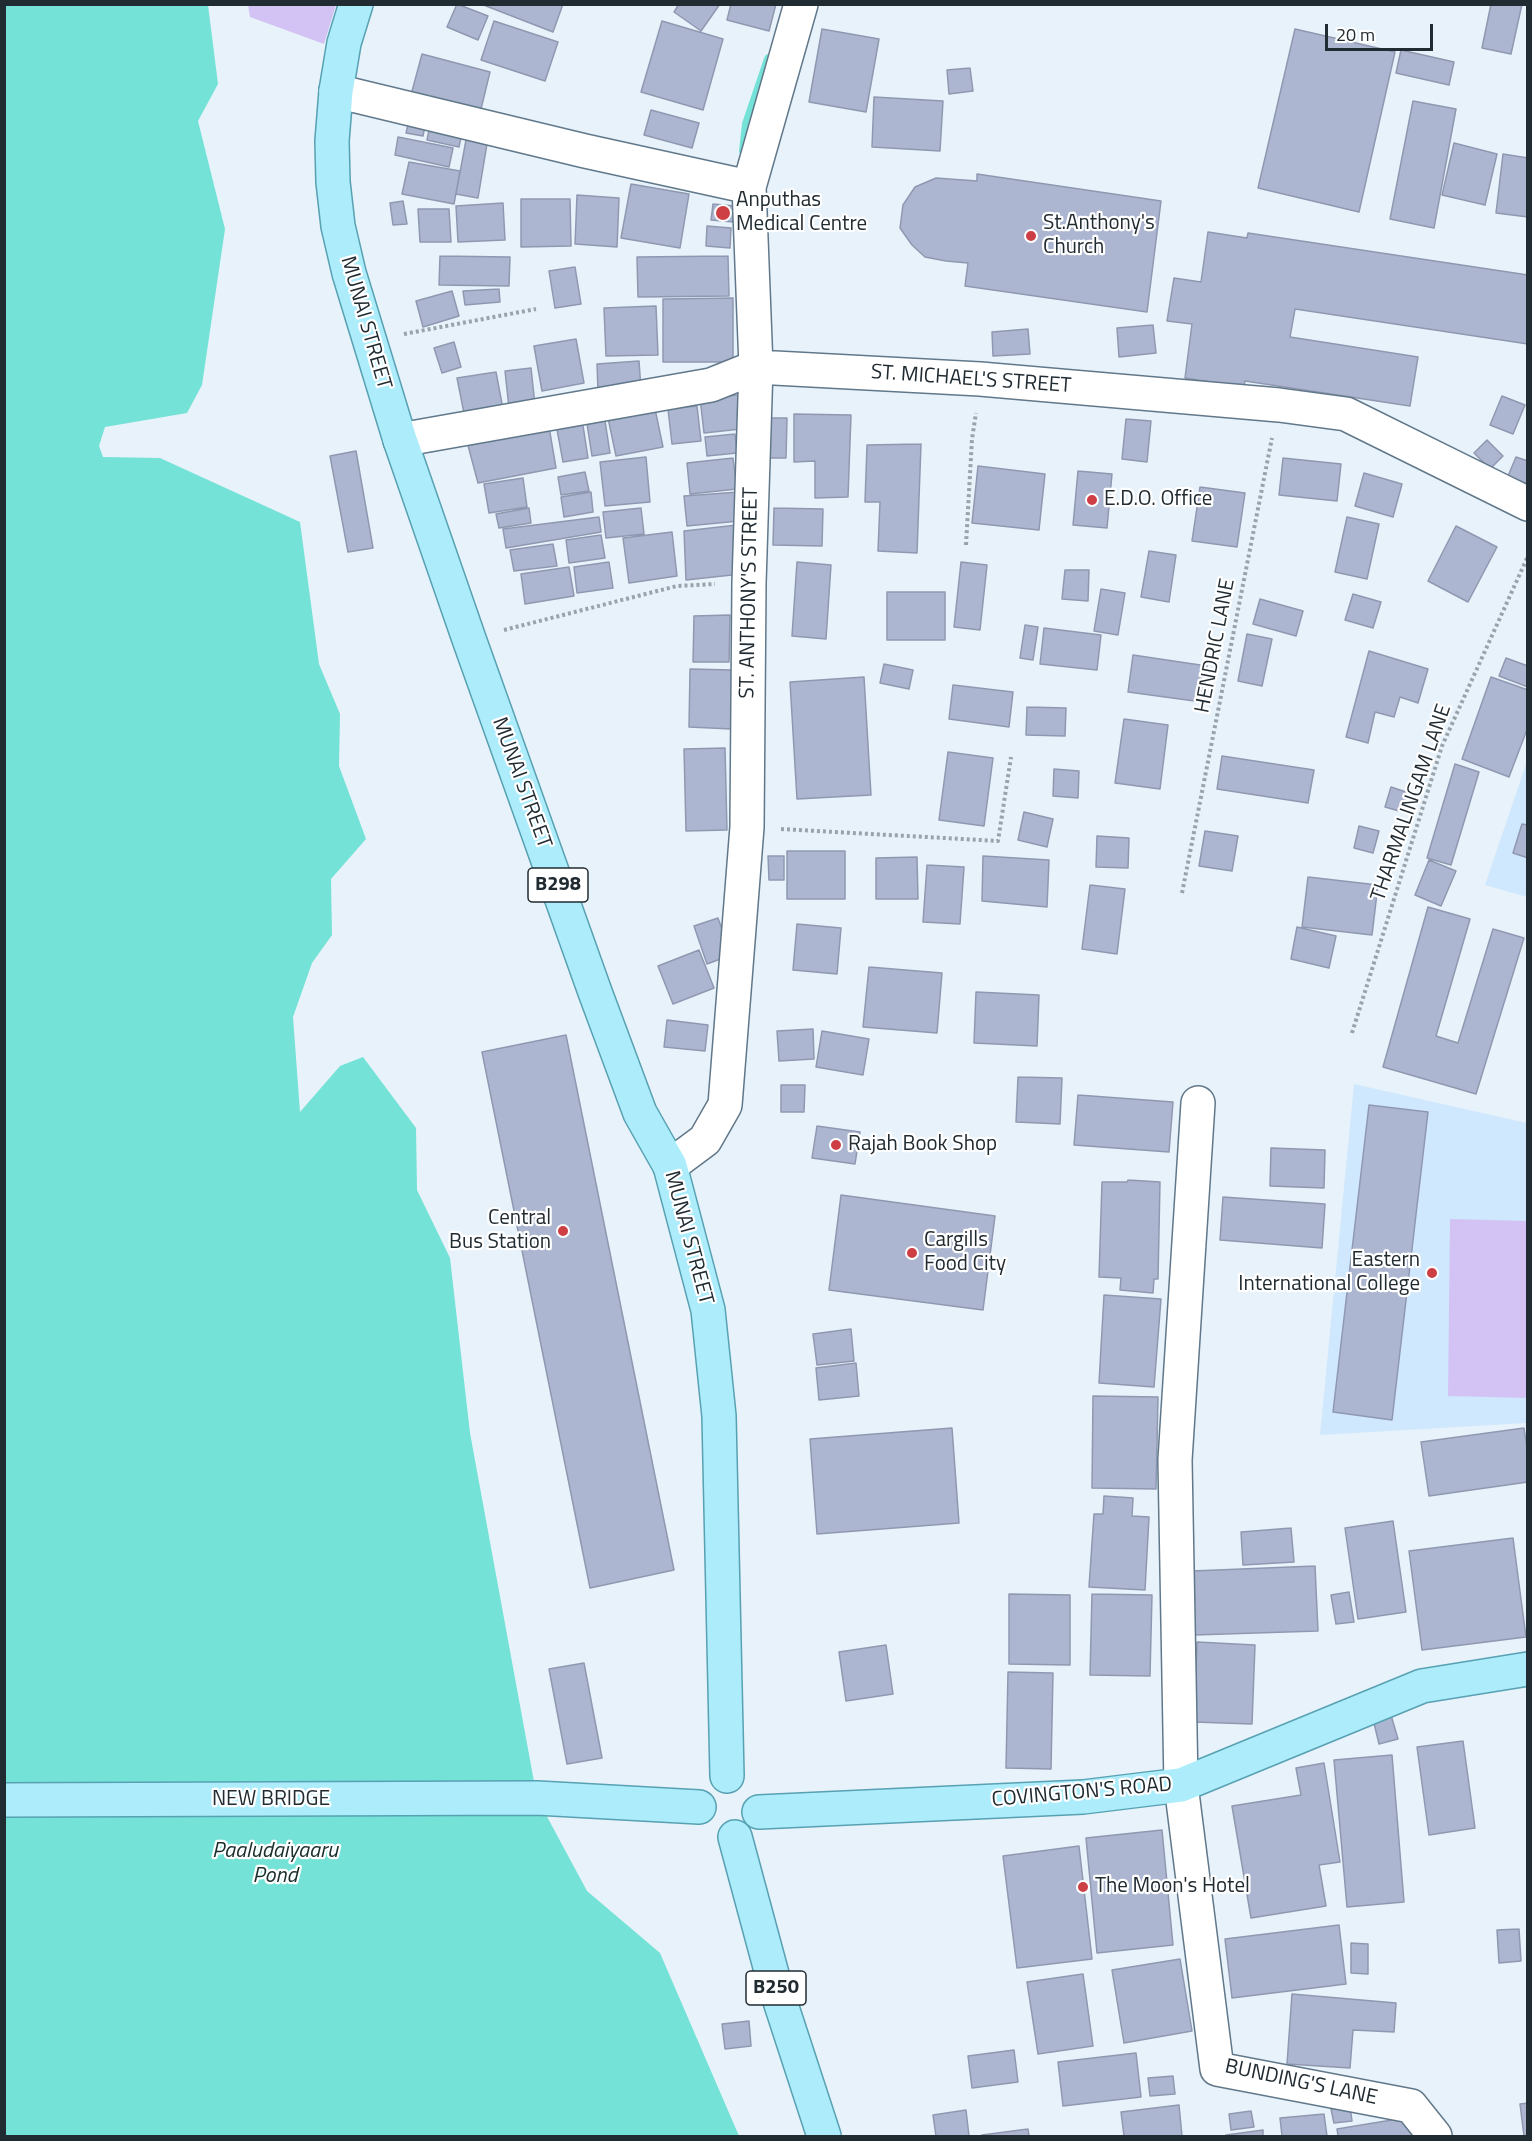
<!DOCTYPE html>
<style>
body{margin:0}
#map{position:relative;width:1532px;height:2141px;overflow:hidden;background:#e8f2fa;font-family:"Titillium Web",sans-serif}
canvas{display:block}
.frame{position:absolute;inset:0;border:6px solid #212b32;pointer-events:none}
.scale{position:absolute;left:1325px;top:24px;width:108px;height:27px;box-sizing:border-box;border:3px solid #212b32;border-top:0;padding-left:8px;font-size:18px;line-height:21px;white-space:nowrap;color:#212b32;-webkit-text-stroke:4px #fff;paint-order:stroke}
</style>
<div id="map">
<canvas width="1532" height="2141"></canvas>
<div class="frame"></div>
<div class="scale">20 m</div>
</div>
<script>
const g = document.querySelector('canvas').getContext('2d');
g.lineJoin = 'round';
function fill(path, color) {
  g.fillStyle = color;
  g.fill(path, 'evenodd');
}
function poly(rows) {
  const path = new Path2D();
  for (const r of rows) {
    path.moveTo(r[0], r[1]);
    for (let i = 2; i < r.length; i += 2) path.lineTo(r[i], r[i + 1]);
  }
  return path;
}
function strokePath(path, color, width, dash) {
  g.strokeStyle = color;
  g.lineWidth = width;
  g.lineCap = dash ? 'butt' : 'round';
  g.setLineDash(dash || []);
  g.stroke(path);
}
function drawText(font, color, halo, rows, align = 'center') {
  g.font = font + ' "Titillium Web",sans-serif';
  g.lineWidth = 4.5;
  g.setLineDash([]);
  g.textBaseline = 'middle';
  g.strokeStyle = halo;
  g.fillStyle = color;
  for (const [text, x, y, turn = 0] of rows) {
    g.save();
    g.translate(x, y);
    g.rotate((+turn || 0) * Math.PI / 180);
    g.textAlign = isNaN(turn) ? turn : align;
    if (halo) g.strokeText(text, 0, 0);
    g.fillText(text, 0, 0);
    g.restore();
  }
}
fill(poly([
 [1527,761,1527,897,1485,885],
 [1354,1084,1527,1123,1527,1423,1320,1435]
]), '#cfe8fd');
fill(poly([
 [248,5,248,4,336,5,324,44,250,17],
 [1450,1219,1527,1221,1527,1398,1448,1396]
]), '#d2c3f4');
fill(poly([
 [5,5,208,5,218,84,198,121,225,229,202,385,187,413,105,427,99,446,103,457,160,458,300,522,319,664,340,714,339,766,366,839,331,879,332,935,312,963,293,1017,300,1112,340,1066,363,1057,416,1128,417,1190,450,1258,470,1433,537,1798,587,1891,660,1953,739,2136,5,2136]
]), '#74e2d7');
strokePath(poly([
 [744,151,747,124,769,59]
]), '#74e2d7', 10);
const building = poly([
 [457,4,488,16,478,40,447,27,457,4],
 [481,4,563,4,553,32,481,4],
 [679,4,720,4,701,31,674,12,679,4],
 [731,4,776,4,769,31,727,20,731,4],
 [1491,4,1522,4,1511,54,1482,48,1491,4],
 [494,21,558,42,545,81,481,60,494,21],
 [662,21,723,39,703,110,641,92,662,21],
 [822,29,879,39,866,112,809,102,822,29],
 [1295,29,1395,52,1359,212,1258,188,1295,29],
 [1401,50,1454,62,1449,85,1396,73,1401,50],
 [422,54,490,72,480,113,411,95,422,54],
 [970,68,973,91,949,94,947,70,970,68],
 [874,97,943,101,940,151,872,147,874,97],
 [1413,101,1456,109,1434,228,1390,219,1413,101],
 [651,110,699,123,692,148,644,135,651,110],
 [411,112,427,115,423,136,406,133,411,112],
 [432,116,464,123,459,147,427,140,432,116],
 [398,137,453,148,449,167,395,155,398,137],
 [466,140,487,144,478,198,456,194,466,140],
 [1454,143,1497,154,1485,205,1442,195,1454,143],
 [1503,154,1528,158,1528,217,1496,213,1503,154],
 [409,162,460,171,454,204,402,194,409,162],
 [977,174,1161,201,1147,312,965,286,968,263,946,261,925,257,912,245,900,228,903,205,915,187,936,178,977,181,977,174],
 [631,184,689,194,680,248,621,238,631,184],
 [577,195,619,198,617,247,575,244,577,195],
 [521,199,570,199,571,246,521,247,521,199],
 [403,201,407,224,393,225,390,203,403,201],
 [503,203,505,240,458,242,456,206,503,203],
 [713,204,735,206,733,222,711,220,713,204],
 [418,209,449,209,451,242,420,242,418,209],
 [707,226,731,228,730,248,706,246,707,226],
 [1208,232,1247,238,1248,233,1528,275,1528,344,1295,309,1290,337,1418,357,1410,406,1245,381,1244,387,1185,378,1192,324,1167,321,1174,278,1201,282,1208,232],
 [440,256,510,257,509,286,439,285,440,256],
 [728,256,729,296,638,297,637,257,728,256],
 [575,267,581,304,555,308,549,271,575,267],
 [499,289,500,302,465,305,463,291,499,289],
 [452,291,459,316,423,327,416,301,452,291],
 [733,298,733,362,663,362,663,299,733,298],
 [656,306,658,355,606,356,604,308,656,306],
 [1153,325,1156,353,1119,357,1117,328,1153,325],
 [1028,329,1030,354,993,356,992,332,1028,329],
 [576,339,584,383,542,391,534,346,576,339],
 [454,342,461,367,442,373,434,348,454,342],
 [639,361,641,389,598,391,597,364,639,361],
 [531,368,535,405,509,408,505,371,531,368],
 [496,372,503,409,464,413,457,378,496,372],
 [738,395,741,429,704,433,700,398,738,395],
 [1502,396,1525,405,1513,434,1490,425,1502,396],
 [654,404,663,447,616,456,607,413,654,404],
 [697,406,701,441,672,444,668,409,697,406],
 [794,414,851,415,848,497,815,498,815,461,794,462,794,414],
 [766,418,787,418,786,458,766,458,766,418],
 [582,419,588,458,563,462,556,424,582,419],
 [1126,419,1151,421,1147,462,1122,459,1126,419],
 [548,421,556,468,478,483,466,438,548,421],
 [605,421,610,453,592,456,587,424,605,421],
 [735,434,737,453,707,456,705,437,735,434],
 [1487,440,1503,456,1490,469,1474,453,1487,440],
 [921,444,917,553,878,551,880,502,865,502,867,445,921,444],
 [356,451,373,548,348,552,330,456,356,451],
 [646,457,650,502,605,506,600,462,646,457],
 [1516,457,1528,461,1528,484,1508,476,1516,457],
 [733,458,737,489,690,494,687,463,733,458],
 [1283,458,1341,464,1337,501,1279,495,1283,458],
 [978,466,1045,474,1039,530,972,523,978,466],
 [1078,471,1112,474,1107,528,1073,525,1078,471],
 [585,472,589,491,561,495,558,477,585,472],
 [1364,473,1402,484,1393,517,1355,506,1364,473],
 [523,478,527,507,489,513,484,484,523,478],
 [1200,487,1245,493,1237,547,1192,541,1200,487],
 [591,492,593,512,564,517,561,497,591,492],
 [739,492,739,521,687,526,684,496,739,492],
 [529,508,531,523,499,528,496,514,529,508],
 [641,508,644,534,606,538,603,512,641,508],
 [774,508,823,509,822,546,773,545,774,508],
 [599,517,601,532,506,548,503,529,599,517],
 [1347,517,1379,524,1367,579,1335,572,1347,517],
 [737,525,741,574,686,580,684,531,737,525],
 [1456,526,1497,547,1468,602,1428,581,1456,526],
 [672,532,677,576,629,583,623,538,672,532],
 [601,535,605,558,569,563,566,540,601,535],
 [553,544,557,566,514,571,510,550,553,544],
 [1149,551,1176,555,1169,602,1141,597,1149,551],
 [609,562,613,588,577,593,574,567,609,562],
 [797,562,831,565,826,639,792,636,797,562],
 [961,562,987,565,980,630,954,627,961,562],
 [569,567,574,596,525,604,521,574,569,567],
 [1065,570,1089,570,1088,601,1062,599,1065,570],
 [1101,589,1125,593,1118,635,1094,631,1101,589],
 [887,592,945,592,945,640,887,640,887,592],
 [1353,594,1381,602,1373,628,1345,620,1353,594],
 [1260,599,1303,611,1296,636,1253,624,1260,599],
 [730,615,729,662,693,662,694,616,730,615],
 [1025,625,1038,627,1033,660,1020,658,1025,625],
 [1044,628,1101,635,1097,670,1040,664,1044,628],
 [1247,634,1272,639,1262,686,1238,681,1247,634],
 [1369,651,1428,669,1418,703,1400,697,1394,717,1375,712,1368,743,1346,737,1369,651],
 [1133,655,1207,666,1202,702,1128,692,1133,655],
 [1506,658,1528,666,1528,687,1499,676,1506,658],
 [884,664,913,670,909,689,880,683,884,664],
 [690,669,732,670,731,729,689,727,690,669],
 [864,677,871,795,797,799,790,682,864,677],
 [1491,677,1528,690,1528,727,1509,777,1462,759,1491,677],
 [953,685,1013,692,1009,727,949,719,953,685],
 [1027,707,1066,708,1065,736,1026,735,1027,707],
 [1124,719,1168,725,1160,789,1115,783,1124,719],
 [725,748,727,830,686,831,684,749,725,748],
 [948,752,993,758,984,826,939,820,948,752],
 [1222,756,1314,770,1308,803,1217,789,1222,756],
 [1455,764,1479,772,1451,865,1427,858,1455,764],
 [1054,769,1079,771,1078,798,1053,796,1054,769],
 [1391,787,1412,794,1406,813,1385,807,1391,787],
 [1024,812,1053,819,1047,847,1018,840,1024,812],
 [1522,824,1528,825,1528,858,1513,853,1522,824],
 [1359,826,1379,831,1373,853,1354,848,1359,826],
 [1205,831,1238,836,1232,871,1199,866,1205,831],
 [1097,836,1129,838,1128,868,1096,867,1097,836],
 [787,851,845,851,845,899,787,899,787,851],
 [768,856,784,856,784,880,769,880,768,856],
 [983,856,1049,860,1047,907,982,901,983,856],
 [917,857,918,899,876,899,876,858,917,857],
 [1429,860,1456,871,1441,906,1415,895,1429,860],
 [927,865,964,867,960,924,923,922,927,865],
 [1308,877,1378,885,1372,935,1302,927,1308,877],
 [1090,885,1125,889,1117,954,1082,949,1090,885],
 [1428,907,1470,919,1436,1036,1458,1043,1493,929,1524,938,1476,1094,1383,1067,1428,907],
 [718,918,731,955,707,964,694,926,718,918],
 [797,924,841,928,837,974,793,970,797,924],
 [1297,927,1336,936,1329,968,1291,959,1297,927],
 [699,950,714,988,673,1004,658,966,699,950],
 [869,967,942,973,937,1033,863,1027,869,967],
 [976,992,1039,995,1037,1046,974,1043,976,992],
 [667,1020,708,1025,705,1051,664,1047,667,1020],
 [813,1029,814,1059,779,1061,777,1031,813,1029],
 [822,1031,869,1039,863,1075,816,1067,822,1031],
 [566,1035,674,1570,590,1588,482,1052,566,1035],
 [1018,1077,1062,1078,1060,1124,1016,1122,1018,1077],
 [781,1085,805,1085,804,1112,781,1112,781,1085],
 [1078,1095,1173,1102,1169,1152,1074,1145,1078,1095],
 [1369,1105,1428,1112,1392,1420,1333,1412,1369,1105],
 [817,1126,860,1132,855,1164,812,1158,817,1126],
 [1271,1148,1325,1150,1324,1188,1270,1186,1271,1148],
 [1128,1180,1160,1182,1158,1279,1154,1279,1153,1293,1120,1290,1121,1278,1099,1277,1102,1182,1127,1182,1128,1180],
 [841,1195,995,1216,983,1310,829,1290,841,1195],
 [1223,1197,1325,1204,1322,1248,1220,1240,1223,1197],
 [1104,1295,1161,1299,1154,1387,1099,1383,1104,1295],
 [851,1329,854,1361,817,1365,813,1334,851,1329],
 [856,1363,859,1396,819,1400,816,1368,856,1363],
 [1093,1396,1158,1397,1156,1489,1092,1488,1093,1396],
 [952,1428,959,1523,817,1534,810,1439,952,1428],
 [1524,1428,1528,1454,1528,1482,1429,1496,1421,1442,1524,1428],
 [1104,1496,1133,1498,1132,1516,1149,1517,1145,1590,1089,1587,1094,1514,1103,1514,1104,1496],
 [1393,1521,1406,1612,1358,1619,1345,1528,1393,1521],
 [1291,1528,1294,1562,1243,1565,1241,1532,1291,1528],
 [1513,1538,1526,1637,1422,1650,1409,1551,1513,1538],
 [1315,1566,1318,1631,1194,1635,1192,1571,1315,1566],
 [1349,1592,1354,1622,1336,1624,1331,1595,1349,1592],
 [1009,1594,1070,1595,1070,1665,1009,1664,1009,1594],
 [1092,1594,1152,1595,1150,1676,1090,1675,1092,1594],
 [1197,1642,1255,1645,1252,1724,1194,1722,1197,1642],
 [886,1645,893,1694,846,1701,839,1652,886,1645],
 [584,1663,602,1758,567,1764,549,1669,584,1663],
 [1008,1672,1053,1673,1051,1769,1006,1768,1008,1672],
 [1391,1715,1398,1739,1379,1744,1373,1719,1391,1715],
 [1463,1741,1475,1828,1429,1835,1417,1747,1463,1741],
 [1392,1755,1404,1902,1347,1907,1334,1760,1392,1755],
 [1324,1763,1340,1862,1319,1865,1326,1906,1251,1918,1232,1806,1301,1795,1296,1768,1324,1763],
 [1162,1830,1173,1945,1097,1953,1086,1838,1162,1830],
 [1079,1846,1092,1959,1017,1968,1003,1856,1079,1846],
 [1339,1925,1346,1984,1232,1998,1225,1939,1339,1925],
 [1519,1929,1521,1961,1499,1963,1497,1930,1519,1929],
 [1351,1943,1368,1944,1368,1974,1351,1973,1351,1943],
 [1180,1959,1192,2031,1124,2043,1112,1970,1180,1959],
 [1083,1974,1093,2046,1038,2054,1027,1982,1083,1974],
 [1292,1994,1396,2003,1394,2032,1353,2030,1350,2068,1287,2064,1292,1994],
 [749,2021,751,2046,725,2049,722,2024,749,2021],
 [1014,2050,1018,2082,972,2088,968,2056,1014,2050],
 [1136,2053,1141,2097,1063,2106,1058,2062,1136,2053],
 [1173,2076,1175,2094,1150,2096,1148,2078,1173,2076],
 [1528,2103,1528,2135,1524,2136,1520,2104,1528,2103],
 [1179,2105,1182,2136,1124,2136,1121,2112,1179,2105],
 [1350,2106,1352,2121,1334,2123,1331,2109,1350,2106],
 [966,2110,969,2136,936,2136,933,2115,966,2110],
 [1251,2111,1254,2127,1231,2130,1229,2114,1251,2111],
 [1324,2114,1327,2136,1282,2136,1280,2118,1324,2114],
 [1410,2117,1413,2136,1338,2136,1337,2129,1410,2117],
 [1028,2129,1029,2136,982,2136,982,2135,1028,2129],
 [1263,2130,1263,2136,1226,2136,1226,2135,1263,2130]
]);
fill(building, '#adb6d0');
strokePath(building, '#9098b1', 1.5);
const minor = poly([
 [336,91,585,151,749,187],
 [400,440,711,385,756,367,980,379,1279,405,1346,414,1528,504],
 [1198,1103,1175,1460,1181,1785,1217,2069,1411,2106,1435,2136],
 [670,1166,705,1140,725,1105,747,827,749,583,756,367,749,187,801,4]
]);
const major = poly([
 [356,4,344,43,336,91,332,141,333,182,338,226,349,273,400,440,469,639,595,992,640,1113,670,1166,708,1310,719,1416,727,1776],
 [4,1800,537,1798,699,1807],
 [759,1812,1083,1797,1181,1785,1422,1686,1528,1669],
 [735,1837,776,1989,824,2136]
]);
strokePath(minor, '#61788a', 36);
strokePath(major, '#57a1b3', 36);
strokePath(poly([
 [404,334,536,309],
 [966,545,972,439,976,413],
 [504,630,677,586,715,584],
 [781,829,998,841,1011,757],
 [1182,893,1272,438],
 [1352,1033,1442,746,1528,556]
]), '#99a3aa', 4, [3, 3]);
strokePath(minor, '#fff', 33);
strokePath(major, '#acecfb', 33);
for (const [x, y, r, color] of [
 [723,213,8,"#cd3e45"],
 [1031,236,6,"#cd3e45"],
 [1092,500,6,"#cd3e45"],
 [836,1145,6,"#cd3e45"],
 [563,1231,6,"#cd3e45"],
 [912,1253,6,"#cd3e45"],
 [1432,1273,6,"#cd3e45"],
 [1083,1887,6,"#cd3e45"]
]) {
  const dot = new Path2D();
  dot.arc(x, y, r, 0, 2 * Math.PI);
  g.fillStyle = color;
  g.fill(dot);
  strokePath(dot, '#fff', 2);
}
for (const [x, y, w] of [
 [558,885,60],
 [776,1988,60]
]) {
  const box = new Path2D();
  box.roundRect(x - w / 2, y - 17, w, 34, 4.5);
  g.fillStyle = '#fff';
  g.fill(box);
  strokePath(box, '#212b32', 1.5);
}
drawText('bold 20px', '#212b32', null, [
 ["B298",558,885],
 ["B250",776,1988]
]);
drawText('21px', '#212b32', '#fff', [
 ["Anputhas",736,201],
 ["Medical Centre",736,225],
 ["St.Anthony's",1043,224],
 ["Church",1043,248],
 ["E.D.O. Office",1104,500],
 ["Rajah Book Shop",848,1145],
 ["Central",551,1219,"right"],
 ["Bus Station",551,1243,"right"],
 ["Cargills",924,1241],
 ["Food City",924,1265],
 ["Eastern",1420,1261,"right"],
 ["International College",1420,1285,"right"],
 ["The Moon's Hotel",1095,1887]
], 'left');
drawText('21px', '#212b32', '#fff', [
 ["MUNAI STREET",365,323,74],
 ["ST. MICHAEL'S STREET",971,380,4],
 ["ST. ANTHONY'S STREET",750,593,-89],
 ["HENDRIC LANE",1216,646,-79],
 ["MUNAI STREET",521,783,70],
 ["THARMALINGAM LANE",1412,803,-71],
 ["MUNAI STREET",688,1238,75],
 ["COVINGTON'S ROAD",1082,1793,-5],
 ["NEW BRIDGE",271,1800],
 ["BUNDING'S LANE",1301,2083,12]
]);
drawText('italic 22px', '#1a2e2c', '#fff', [
 ["Paaludaiyaaru",275,1852],
 ["Pond",275,1877]
]);
</script>
